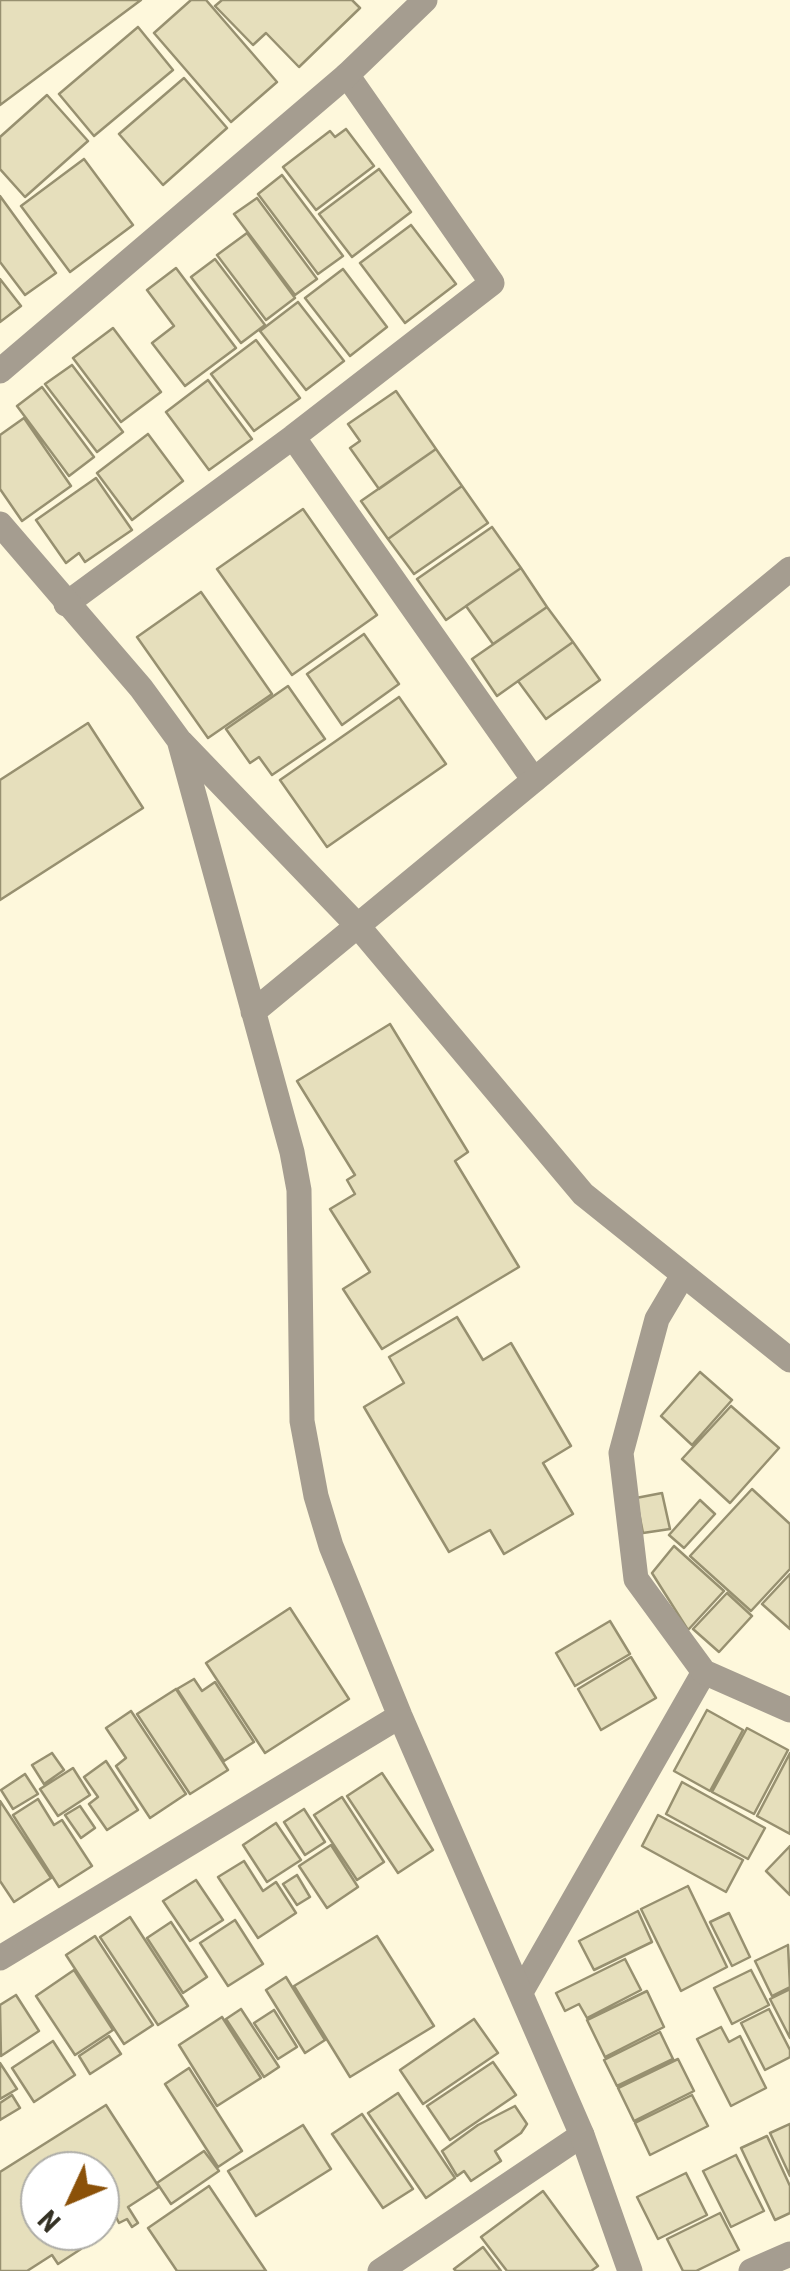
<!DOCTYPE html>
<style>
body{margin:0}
#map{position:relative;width:790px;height:2271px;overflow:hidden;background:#fef8dc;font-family:"Roboto Condensed",sans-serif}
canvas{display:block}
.north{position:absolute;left:20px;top:2151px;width:100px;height:100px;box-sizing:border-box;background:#fff;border:2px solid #aeada7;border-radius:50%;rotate:226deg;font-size:28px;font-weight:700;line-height:40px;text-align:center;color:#343124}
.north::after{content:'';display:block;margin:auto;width:35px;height:45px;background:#8b5109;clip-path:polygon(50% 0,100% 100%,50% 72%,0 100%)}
</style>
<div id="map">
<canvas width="790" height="2271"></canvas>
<div class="north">N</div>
</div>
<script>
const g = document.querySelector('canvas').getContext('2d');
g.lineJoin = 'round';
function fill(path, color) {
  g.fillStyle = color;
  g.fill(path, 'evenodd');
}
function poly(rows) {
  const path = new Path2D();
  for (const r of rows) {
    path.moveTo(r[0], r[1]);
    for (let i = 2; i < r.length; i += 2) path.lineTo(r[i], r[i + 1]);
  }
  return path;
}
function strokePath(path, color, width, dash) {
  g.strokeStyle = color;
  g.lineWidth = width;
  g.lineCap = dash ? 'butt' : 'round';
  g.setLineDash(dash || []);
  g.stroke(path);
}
const building = poly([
 [0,0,141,0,0,105,0,0],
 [191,0,206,0,277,82,231,122,154,33,191,0],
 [222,0,352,0,360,8,299,67,266,33,253,45,215,6,222,0],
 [138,27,173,70,94,136,59,94,138,27],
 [184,78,227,128,163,185,119,134,184,78],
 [47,95,88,141,25,197,0,169,0,137,47,95],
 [346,129,374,166,316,210,283,167,330,131,335,137,346,129],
 [84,159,133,225,70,272,21,206,84,159],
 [379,169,411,212,352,257,319,214,379,169],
 [282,175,343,256,318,274,258,194,282,175],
 [0,196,56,273,25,295,0,262,0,196],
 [257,198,317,279,295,295,234,214,257,198],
 [411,225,456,284,405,323,360,263,411,225],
 [247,233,295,298,266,320,217,255,247,233],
 [215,259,265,325,241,343,191,277,215,259],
 [176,268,236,348,185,386,152,343,174,326,147,290,176,268],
 [343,269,387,327,350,356,305,298,343,269],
 [0,279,21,306,0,322,0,279],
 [298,302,344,361,306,390,260,331,298,302],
 [113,328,161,392,121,422,73,358,113,328],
 [256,340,300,398,254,431,211,374,256,340],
 [72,365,123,432,97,452,45,384,72,365],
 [208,380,252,439,209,470,166,412,208,380],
 [42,387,94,457,69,476,17,406,42,387],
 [396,391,436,449,379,489,350,448,360,441,348,424,396,391],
 [24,418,71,486,22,521,0,489,0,435,24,418],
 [148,434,183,481,132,520,97,473,148,434],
 [436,449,462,486,388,539,361,501,436,449],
 [96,478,132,530,85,562,79,553,66,563,36,520,96,478],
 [462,486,488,523,414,574,388,539,462,486],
 [303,509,377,615,292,675,217,569,303,509],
 [492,527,521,568,446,620,417,579,492,527],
 [521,568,547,607,493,644,466,606,521,568],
 [201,592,272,694,208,738,137,637,201,592],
 [547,607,573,642,497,696,472,659,547,607],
 [364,634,399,684,342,725,307,674,364,634],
 [573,642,600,680,546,719,518,681,573,642],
 [288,686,325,739,272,775,259,757,250,763,226,729,288,686],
 [399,697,446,764,327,847,280,780,399,697],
 [88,723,143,808,0,900,0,780,88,723],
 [390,1024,468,1152,455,1161,519,1267,382,1349,343,1289,370,1272,330,1209,355,1194,347,1180,355,1175,297,1081,390,1024],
 [457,1317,483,1360,511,1343,571,1446,543,1463,573,1514,504,1554,490,1530,449,1552,364,1407,404,1383,389,1357,457,1317],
 [700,1372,732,1400,692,1445,661,1416,700,1372],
 [731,1406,779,1448,730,1503,682,1459,731,1406],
 [752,1489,790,1524,790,1569,751,1611,690,1556,752,1489],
 [662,1493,670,1529,643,1533,636,1498,662,1493],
 [700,1500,715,1514,684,1548,669,1535,700,1500],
 [674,1546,724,1591,688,1630,652,1573,674,1546],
 [790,1574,790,1629,762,1604,790,1574],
 [727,1593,752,1616,719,1652,693,1629,727,1593],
 [290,1608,349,1699,265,1753,206,1663,290,1608],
 [610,1621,630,1654,575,1686,556,1653,610,1621],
 [631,1657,656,1698,601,1730,578,1689,631,1657],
 [194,1679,202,1691,215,1682,254,1742,224,1761,177,1689,194,1679],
 [176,1689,228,1770,190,1794,137,1714,176,1689],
 [707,1710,743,1730,710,1791,674,1771,707,1710],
 [131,1711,186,1794,150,1818,116,1766,126,1758,106,1728,131,1711],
 [747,1728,788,1750,754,1814,712,1792,747,1728],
 [52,1753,64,1770,44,1784,32,1765,52,1753],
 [790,1753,790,1834,757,1816,790,1753],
 [106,1761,138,1810,107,1830,89,1804,98,1797,84,1777,106,1761],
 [73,1768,90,1795,58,1816,40,1789,73,1768],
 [382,1773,433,1850,398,1873,347,1796,382,1773],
 [25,1774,38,1794,13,1809,1,1790,25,1774],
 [682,1782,765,1828,748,1859,666,1814,682,1782],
 [342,1797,384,1862,357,1880,314,1815,342,1797],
 [38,1799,54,1825,62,1820,92,1866,59,1887,13,1815,38,1799],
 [0,1801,51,1878,14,1902,0,1881,0,1801],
 [80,1806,95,1828,81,1838,65,1815,80,1806],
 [304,1809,325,1842,305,1855,284,1822,304,1809],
 [658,1815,743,1860,726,1892,642,1846,658,1815],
 [276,1823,301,1860,267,1882,243,1845,276,1823],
 [331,1845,358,1887,327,1908,299,1866,331,1845],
 [790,1846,790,1895,766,1871,790,1846],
 [244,1861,263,1891,276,1882,296,1913,258,1938,218,1877,244,1861],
 [297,1875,310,1897,297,1905,283,1884,297,1875],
 [196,1880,223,1920,190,1941,163,1901,196,1880],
 [688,1886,727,1967,681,1991,641,1909,688,1886],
 [638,1911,652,1942,594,1970,579,1941,638,1911],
 [729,1913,750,1957,732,1966,710,1922,729,1913],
 [130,1917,188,2006,158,2025,100,1937,130,1917],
 [235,1920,263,1964,228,1986,200,1943,235,1920],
 [171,1922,207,1977,183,1993,147,1938,171,1922],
 [95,1936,153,2025,124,2044,66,1955,95,1936],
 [377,1936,434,2026,350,2077,294,1986,377,1936],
 [788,1945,790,1987,772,1996,755,1961,788,1945],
 [625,1959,641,1990,587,2018,579,2004,565,2011,556,1993,625,1959],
 [74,1970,113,2030,75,2055,36,1996,74,1970],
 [751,1970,769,2005,732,2024,714,1988,751,1970],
 [286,1977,325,2040,305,2053,266,1990,286,1977],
 [790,1989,790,2038,770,1999,790,1989],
 [647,1991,664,2027,605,2057,587,2020,647,1991],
 [16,1995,39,2031,1,2056,0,2005,16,1995],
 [241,2009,279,2067,264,2077,226,2019,241,2009],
 [769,2009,790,2050,790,2057,765,2070,741,2023,769,2009],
 [274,2010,297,2047,278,2059,254,2023,274,2010],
 [222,2017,261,2078,217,2106,179,2045,222,2017],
 [474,2019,498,2053,423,2104,400,2070,474,2019],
 [721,2027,729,2042,740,2036,766,2088,731,2106,697,2039,721,2027],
 [660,2032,673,2059,617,2086,604,2060,660,2032],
 [109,2036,121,2054,90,2074,79,2056,109,2036],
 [53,2041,75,2075,34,2102,12,2068,53,2041],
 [678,2059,694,2091,634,2121,618,2088,678,2059],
 [493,2062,516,2095,450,2140,427,2106,493,2062],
 [0,2063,17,2089,0,2099,0,2063],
 [189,2068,242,2151,218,2167,165,2084,189,2068],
 [398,2093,455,2178,426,2198,368,2113,398,2093],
 [12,2095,20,2108,0,2120,0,2103,12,2095],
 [692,2095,708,2126,650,2155,635,2123,692,2095],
 [106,2105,159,2187,128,2207,138,2223,132,2227,127,2219,119,2223,115,2215,100,2224,100,2171,40,2171,40,2231,89,2231,75,2240,81,2249,58,2264,52,2255,27,2271,0,2271,0,2172,106,2105],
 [515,2106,527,2124,521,2133,495,2151,501,2161,471,2181,464,2171,457,2176,442,2151,478,2125,515,2106],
 [362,2114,413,2189,383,2208,332,2134,362,2114],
 [790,2124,790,2176,770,2133,790,2124],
 [303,2125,331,2169,256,2216,228,2171,303,2125],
 [767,2136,790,2186,790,2213,775,2220,741,2148,767,2136],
 [204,2151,219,2171,171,2204,157,2183,204,2151],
 [736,2155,764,2211,731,2227,703,2171,736,2155],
 [686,2173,707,2215,658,2239,637,2197,686,2173],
 [209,2186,266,2271,177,2271,148,2228,209,2186],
 [543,2191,598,2266,591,2271,507,2271,481,2237,543,2191],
 [720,2213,739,2250,696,2271,683,2271,667,2239,720,2213],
 [483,2247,501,2271,456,2271,454,2269,483,2247]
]);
fill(building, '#e6dfbc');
strokePath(building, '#979070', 2.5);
strokePath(poly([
 [293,437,534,780],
 [66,604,293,437,492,283,347,75],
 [521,1992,704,1672],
 [380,2271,582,2135],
 [751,2271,790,2254]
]), '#a59d90', 25);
strokePath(poly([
 [0,371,347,75,425,0],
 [0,524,141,688,179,740,292,1152,299,1190,302,1421,316,1496,331,1546,400,1716,582,2135,630,2271],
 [181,742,357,925,583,1194,790,1360],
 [253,1012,790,569],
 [683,1275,657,1319,621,1453,636,1579,704,1672,790,1710],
 [0,1958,400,1716]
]), '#a59d90', 25);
</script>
